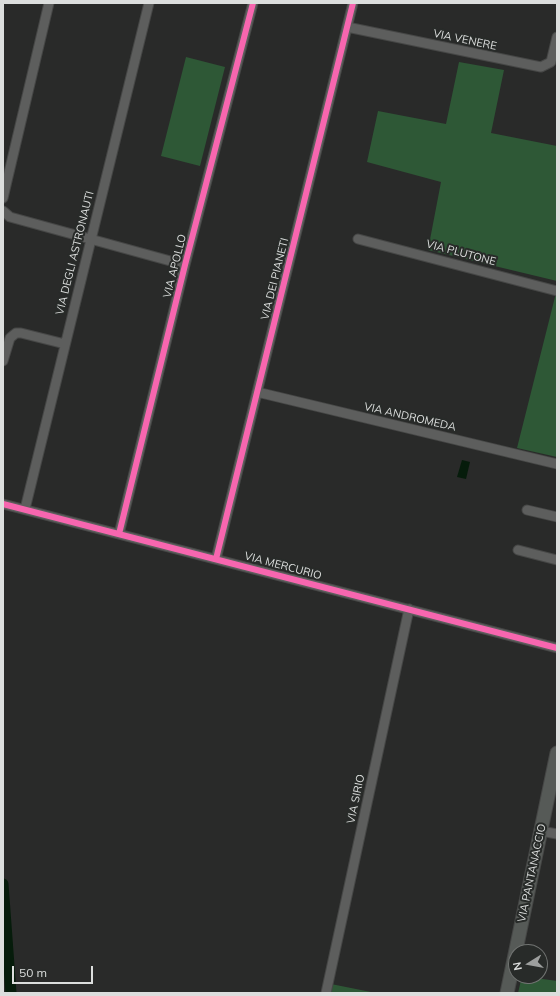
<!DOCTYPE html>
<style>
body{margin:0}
#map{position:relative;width:560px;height:996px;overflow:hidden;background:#292a29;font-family:Mulish,sans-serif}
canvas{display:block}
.frame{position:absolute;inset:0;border:4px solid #dcdedd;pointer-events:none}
.north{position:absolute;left:508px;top:944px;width:40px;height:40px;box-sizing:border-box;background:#282b29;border:1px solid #707371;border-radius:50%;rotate:259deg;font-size:11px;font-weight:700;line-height:16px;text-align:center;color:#dcdedd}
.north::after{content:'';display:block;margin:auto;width:14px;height:18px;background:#9d9f9e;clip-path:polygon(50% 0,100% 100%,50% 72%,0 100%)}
.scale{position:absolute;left:12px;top:966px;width:81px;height:18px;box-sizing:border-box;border:2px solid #dcdedd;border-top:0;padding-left:5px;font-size:12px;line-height:14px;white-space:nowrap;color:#dcdedd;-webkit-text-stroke:3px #282b29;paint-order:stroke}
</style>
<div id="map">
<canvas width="560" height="996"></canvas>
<div class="frame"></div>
<div class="north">N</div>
<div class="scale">50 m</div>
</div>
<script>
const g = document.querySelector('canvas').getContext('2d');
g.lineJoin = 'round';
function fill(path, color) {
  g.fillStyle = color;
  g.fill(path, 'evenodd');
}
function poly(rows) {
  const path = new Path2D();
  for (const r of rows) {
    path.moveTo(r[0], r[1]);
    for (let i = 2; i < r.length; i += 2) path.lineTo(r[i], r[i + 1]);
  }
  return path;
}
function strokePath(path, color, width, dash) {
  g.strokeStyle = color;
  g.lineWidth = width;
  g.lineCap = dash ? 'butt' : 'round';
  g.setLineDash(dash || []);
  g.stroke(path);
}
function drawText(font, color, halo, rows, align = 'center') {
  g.font = font + ' Mulish,sans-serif';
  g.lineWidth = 4;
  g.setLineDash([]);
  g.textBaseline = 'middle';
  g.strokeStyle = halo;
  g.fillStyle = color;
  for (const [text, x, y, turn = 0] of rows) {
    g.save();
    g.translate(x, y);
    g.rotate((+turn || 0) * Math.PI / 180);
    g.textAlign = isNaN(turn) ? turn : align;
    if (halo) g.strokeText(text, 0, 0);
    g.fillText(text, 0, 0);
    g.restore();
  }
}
fill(poly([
 [186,57,225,67,200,166,161,156],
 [459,62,504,70,491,133,557,146,557,281,428,250,441,182,367,162,378,111,446,124],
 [557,289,557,457,517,448],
 [522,976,557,981,557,993,518,993],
 [331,984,376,993,329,993]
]), '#2e5836');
fill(poly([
 [462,460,470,462,466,479,457,477]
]), '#061c0b');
strokePath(poly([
 [3,884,11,993]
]), '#061c0b', 11);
const street = poly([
 [347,27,541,67,551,62,557,37],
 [3,198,49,3],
 [3,211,10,217,185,265],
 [358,239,557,291],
 [3,361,10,338,16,333,21,333,65,344],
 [257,392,557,464],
 [3,504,557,648],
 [25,509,149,3],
 [527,510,557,517],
 [119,534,185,265,253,3],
 [518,550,557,560],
 [216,559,353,3],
 [541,831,557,834],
 [326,993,409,609]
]);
const secondary = poly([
 [507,993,557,753]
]);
strokePath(street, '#464746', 11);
strokePath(secondary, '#464746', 15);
strokePath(street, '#5d5e5d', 9);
strokePath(secondary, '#565a57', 13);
strokePath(poly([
 [3,504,557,648],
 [119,534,185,265,253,3],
 [216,559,353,3]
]), '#f766af', 6);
drawText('11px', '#dcdedd', '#282b29', [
 ["VIA VENERE",465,40,12],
 ["VIA DEGLI ASTRONAUTI",75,253,-76],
 ["VIA PLUTONE",461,253,15],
 ["VIA APOLLO",175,266,-76],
 ["VIA DEI PIANETI",275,279,-76],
 ["VIA ANDROMEDA",410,417,13],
 ["VIA MERCURIO",283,566,15],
 ["VIA SIRIO",356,799,-78],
 ["VIA PANTANACCIO",532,873,-78]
]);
</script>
